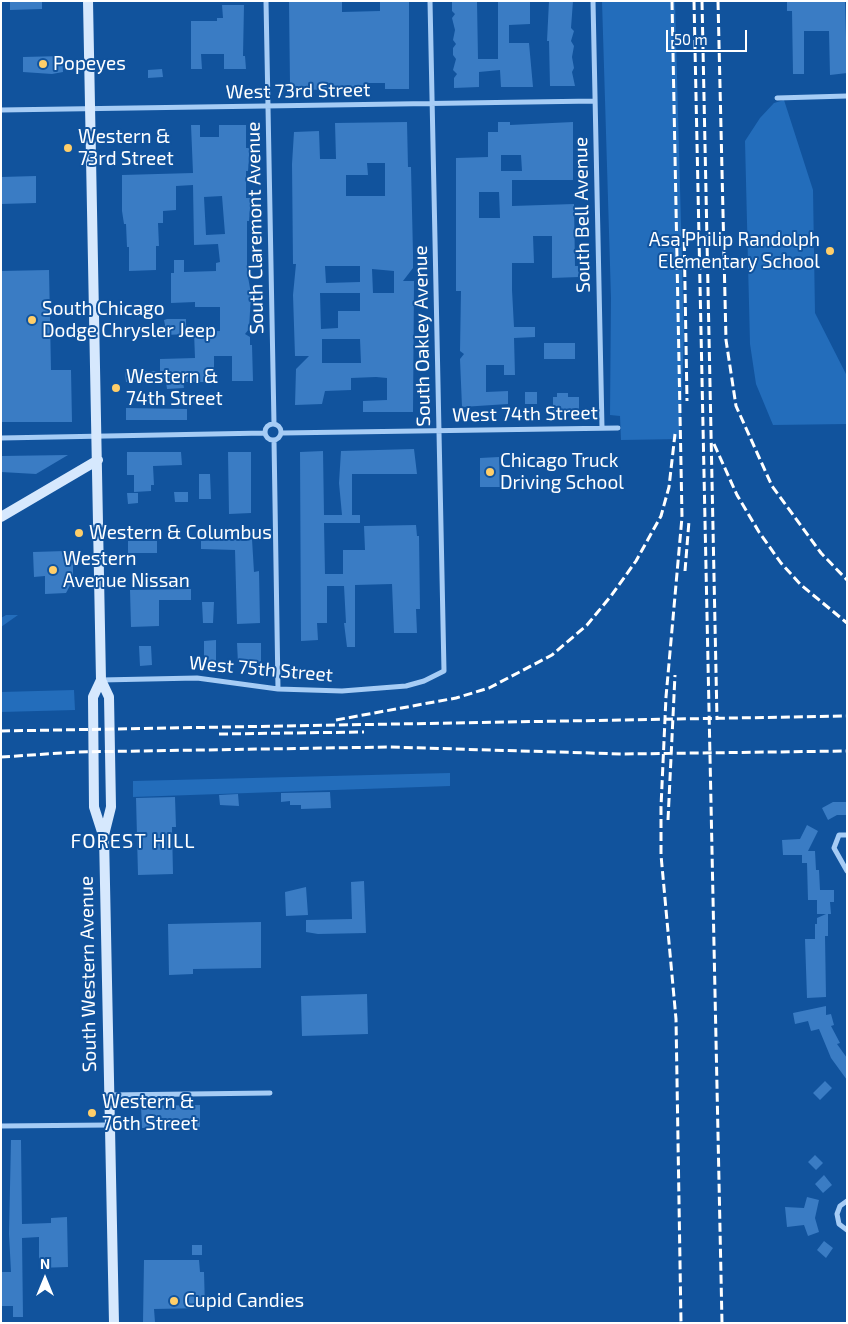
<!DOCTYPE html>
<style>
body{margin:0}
#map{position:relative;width:848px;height:1324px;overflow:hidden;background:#11539d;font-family:"Exo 2",sans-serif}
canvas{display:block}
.frame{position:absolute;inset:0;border:2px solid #fff;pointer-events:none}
.north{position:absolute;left:20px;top:1254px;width:50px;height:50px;-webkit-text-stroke:4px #11539d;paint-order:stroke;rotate:0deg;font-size:14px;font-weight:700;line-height:20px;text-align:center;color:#fff}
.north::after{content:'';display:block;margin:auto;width:18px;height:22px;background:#fff;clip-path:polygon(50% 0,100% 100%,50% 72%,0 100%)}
.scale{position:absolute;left:666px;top:30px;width:81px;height:22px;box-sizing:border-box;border:2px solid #fff;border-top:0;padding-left:6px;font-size:15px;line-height:18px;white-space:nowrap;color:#fff;-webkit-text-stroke:4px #11539d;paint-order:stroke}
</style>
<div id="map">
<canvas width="848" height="1324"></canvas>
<div class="frame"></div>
<div class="north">N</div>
<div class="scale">50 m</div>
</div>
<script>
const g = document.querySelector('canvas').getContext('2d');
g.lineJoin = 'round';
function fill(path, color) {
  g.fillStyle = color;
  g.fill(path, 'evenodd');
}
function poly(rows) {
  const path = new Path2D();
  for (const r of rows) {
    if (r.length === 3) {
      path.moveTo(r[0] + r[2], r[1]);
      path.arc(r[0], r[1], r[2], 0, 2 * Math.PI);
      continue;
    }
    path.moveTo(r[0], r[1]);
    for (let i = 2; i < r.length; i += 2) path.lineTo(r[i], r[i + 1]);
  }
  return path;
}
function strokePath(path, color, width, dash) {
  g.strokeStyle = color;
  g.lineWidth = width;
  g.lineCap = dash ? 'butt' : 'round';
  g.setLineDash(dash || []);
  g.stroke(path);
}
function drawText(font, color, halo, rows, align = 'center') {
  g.font = font + ' "Exo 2",sans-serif';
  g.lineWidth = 4;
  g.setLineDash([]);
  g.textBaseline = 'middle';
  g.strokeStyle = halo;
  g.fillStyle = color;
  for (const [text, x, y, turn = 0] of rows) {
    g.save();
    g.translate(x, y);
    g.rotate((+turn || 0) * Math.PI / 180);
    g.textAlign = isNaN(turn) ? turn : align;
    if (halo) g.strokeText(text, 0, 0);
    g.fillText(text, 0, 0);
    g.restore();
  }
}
fill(poly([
 [602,1,675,1,684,335,680,439,621,440,620,416,610,415,611,298],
 [784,100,813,190,815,313,847,376,847,424,773,425,756,384,750,344,745,141,760,118,774,103],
 [6,615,18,615,1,627,1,618],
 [74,690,75,710,1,712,1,692],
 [450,773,450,786,133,797,133,781]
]), '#236dbb');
fill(poly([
 [10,1,42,1,42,9,10,10],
 [289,1,342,1,342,12,380,11,380,1,409,1,409,89,385,89,385,83,366,83,366,89,295,90,290,85],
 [452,1,477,1,478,59,498,59,498,1,530,1,530,24,509,25,509,43,529,43,533,87,501,87,500,70,479,72,479,87,454,88,454,78,457,74,453,70,456,59,453,55,453,48,456,44,453,40,455,30,452,18,455,14,452,11],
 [549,1,573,1,571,28,574,31,571,41,574,46,572,57,574,68,572,72,575,86,550,86,549,41,547,41],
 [787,1,845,1,847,73,830,75,829,31,804,31,804,74,793,74,792,11,787,11],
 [222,5,244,5,243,56,245,56,246,69,224,69,224,54,201,54,202,69,191,69,191,21,217,21,217,18,223,18],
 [62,56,63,72,52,74,23,72,23,57],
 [162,69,163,77,148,78,148,70],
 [407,122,408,167,411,167,413,254,413,268,403,281,414,281,413,412,363,412,363,401,387,400,387,378,376,377,351,378,351,390,325,391,322,404,295,405,296,369,309,356,295,356,293,295,296,264,293,264,292,164,294,132,319,131,320,159,336,159,335,123],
 [367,163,385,163,385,196,346,196,346,175,368,175],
 [325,266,360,266,360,282,326,283],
 [372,269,394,271,394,293,373,293],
 [320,293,360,293,360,311,338,311,338,328,321,329],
 [322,339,360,339,361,363,322,363],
 [498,122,510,122,510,125,573,122,573,180,512,180,512,206,574,204,575,266,578,266,579,277,552,278,552,236,533,236,534,263,512,263,512,290,514,327,535,327,535,337,514,338,515,375,504,375,504,365,486,365,486,392,508,391,508,404,462,407,460,359,464,354,460,351,461,291,456,291,456,158,488,157,488,132,498,132],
 [501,155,521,155,522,171,501,171],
 [479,192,499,192,500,218,479,218],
 [191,125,200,125,200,137,219,137,219,125,246,125,246,148,249,148,249,159,248,171,246,171,246,198,250,198,250,208,249,221,247,221,247,271,251,294,249,329,245,334,250,337,250,345,252,345,253,381,232,381,232,356,214,356,214,382,183,382,184,388,167,389,166,382,126,382,125,372,160,371,160,359,195,358,194,332,220,331,220,307,195,307,195,302,171,303,171,273,174,273,174,260,184,260,184,272,216,271,216,263,220,262,218,244,194,245,193,185,176,186,176,210,163,211,163,223,158,223,159,246,156,246,156,270,129,271,129,247,127,247,126,224,124,224,122,211,122,175,193,173],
 [222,196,225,234,206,235,204,197],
 [36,176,36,203,1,204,1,177],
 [49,270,51,370,71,370,72,422,1,422,1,271],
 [167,319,186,319,186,334,167,335,164,320],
 [544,343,575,343,575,359,544,359],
 [525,392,537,392,537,404,525,404],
 [557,393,568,393,568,397,579,397,579,412,553,412,553,397,557,397],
 [126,408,187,409,187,420,126,420],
 [414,449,417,474,352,474,352,515,360,515,360,523,324,523,325,574,343,574,343,550,365,550,364,526,416,525,417,536,419,536,420,609,416,609,417,633,394,633,392,584,355,585,355,647,347,647,344,623,346,623,344,586,327,586,327,623,317,623,318,640,301,641,300,452,323,451,324,515,342,515,339,483,341,451],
 [127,452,181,452,182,465,153,466,154,485,151,485,151,491,134,492,134,475,127,475],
 [228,452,251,452,251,513,229,514],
 [68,455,36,474,1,472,1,456],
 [499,457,500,487,480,487,480,458],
 [199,474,210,474,211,499,199,499],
 [174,492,188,492,188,502,175,502],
 [127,493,138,493,138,503,128,504],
 [252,539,254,572,259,571,260,623,237,624,235,550,201,549,201,541],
 [128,541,157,541,157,553,128,553],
 [65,551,73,563,73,580,66,593,45,594,45,576,34,577,33,552],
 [191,589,191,600,159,600,159,626,131,627,130,590],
 [202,602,214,602,213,623,203,623],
 [216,640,216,664,204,664,204,641],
 [237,643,261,643,261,663,238,663],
 [139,646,151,646,152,665,140,666],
 [330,792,331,808,301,809,301,805,290,805,290,801,281,802,281,793],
 [238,794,239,806,220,805,219,795],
 [175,797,176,827,172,827,173,874,138,875,136,798],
 [833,802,847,802,847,815,837,815,828,820,822,808],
 [807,825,818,831,808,851,815,851,816,870,819,870,820,890,834,890,834,902,830,902,831,914,828,914,828,936,825,936,826,997,807,998,805,939,815,939,815,924,817,924,817,918,826,914,817,914,817,900,808,900,807,863,802,863,802,855,783,855,782,840,800,839],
 [364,881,366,933,318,934,306,932,306,920,352,919,351,882],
 [306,887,308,915,286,916,285,892],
 [261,922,261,968,193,969,193,974,169,975,168,924],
 [367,994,368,1034,302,1036,301,996],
 [826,1006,826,1015,831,1014,834,1025,831,1026,840,1043,837,1044,847,1058,847,1080,831,1058,819,1029,811,1031,808,1021,795,1024,793,1013],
 [825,1081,832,1088,820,1100,813,1093],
 [200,1105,200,1127,142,1128,141,1106],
 [11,1140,21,1140,22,1224,51,1223,51,1218,67,1217,68,1267,39,1268,39,1237,22,1238,23,1317,13,1317,13,1306,1,1306,1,1272,11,1272,9,1234],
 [815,1155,823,1163,816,1170,808,1162],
 [824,1175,832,1185,823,1193,815,1184],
 [807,1197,819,1200,815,1218,819,1232,808,1236,804,1225,787,1227,785,1207,804,1208],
 [824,1241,833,1248,826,1258,817,1250],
 [192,1245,202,1245,202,1255,192,1255],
 [144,1260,199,1260,200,1272,204,1272,205,1308,154,1309,155,1322,143,1322]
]), '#3a7cc4');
strokePath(poly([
 [266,1,274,424],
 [593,1,602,428],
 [777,98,847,96],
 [1,110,595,101],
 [273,432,8],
 [282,433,618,428],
 [1,438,265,433],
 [274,440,278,689],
 [101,680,197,678,278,689,342,691,406,686,424,681,444,671,430,1],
 [847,835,839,835,834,848,847,871],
 [108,1095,270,1093],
 [1,1126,109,1125],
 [847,1201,840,1206,837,1214,839,1224,847,1230]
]), '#a6ccf5', 5);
strokePath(poly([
 [88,1,101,680,109,697,111,807,104,835,114,1323],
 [1,517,98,460],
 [101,680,93,697,94,807,103,835]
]), '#d6e8fd', 10);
strokePath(poly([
 [672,1,682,517,666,697,661,807,661,855,676,1019,681,1323],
 [694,1,722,1323],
 [702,1,717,720],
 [718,1,726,340,736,406,772,486,821,553,847,580],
 [684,229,687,401],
 [714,444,737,495,759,532,781,563,801,585,847,623],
 [685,571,689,521],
 [336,720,456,698,489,688,552,655,587,625,611,596,636,561,661,516,669,487,675,434],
 [1,731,847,716],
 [219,734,364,732],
 [1,757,77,752,389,747,624,754,847,751],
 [668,820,675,675]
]), '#fff', 3, [9, 4]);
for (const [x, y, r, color] of [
 [43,64,5,"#ffce69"],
 [68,148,5,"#ffce69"],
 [830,251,5,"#ffce69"],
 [32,320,5,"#ffce69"],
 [116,388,5,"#ffce69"],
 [490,472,5,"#ffce69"],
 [79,533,5,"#ffce69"],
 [53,570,5,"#ffce69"],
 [92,1113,5,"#ffce69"],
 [174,1301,5,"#ffce69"]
]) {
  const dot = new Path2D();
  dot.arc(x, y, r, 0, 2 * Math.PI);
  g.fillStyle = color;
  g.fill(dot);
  strokePath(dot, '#11539d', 2);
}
drawText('19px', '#fff', '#11539d', [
 ["Popeyes",53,64],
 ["Western &",78,137],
 ["73rd Street",78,159],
 ["Asa Philip Randolph",820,240,"right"],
 ["Elementary School",820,262,"right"],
 ["South Chicago",42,309],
 ["Dodge Chrysler Jeep",42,331],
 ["Western &",126,377],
 ["74th Street",126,399],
 ["Chicago Truck",500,461],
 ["Driving School",500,483],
 ["Western & Columbus",89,533],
 ["Western",63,559],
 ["Avenue Nissan",63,581],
 ["Western &",102,1102],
 ["76th Street",102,1124],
 ["Cupid Candies",184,1301]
], 'left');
drawText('19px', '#fff', '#11539d', [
 ["West 73rd Street",298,91,-1],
 ["South Bell Avenue",582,215,-91],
 ["South Claremont Avenue",255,228,-91],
 ["South Oakley Avenue",422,336,-91],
 ["West 74th Street",525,414,-1],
 ["West 75th Street",261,669,5],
 ["South Western Avenue",88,974,-91]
]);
g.letterSpacing = '1px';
drawText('20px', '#fff', '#11539d', [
 ["FOREST HILL",133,841]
]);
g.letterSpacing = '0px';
</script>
